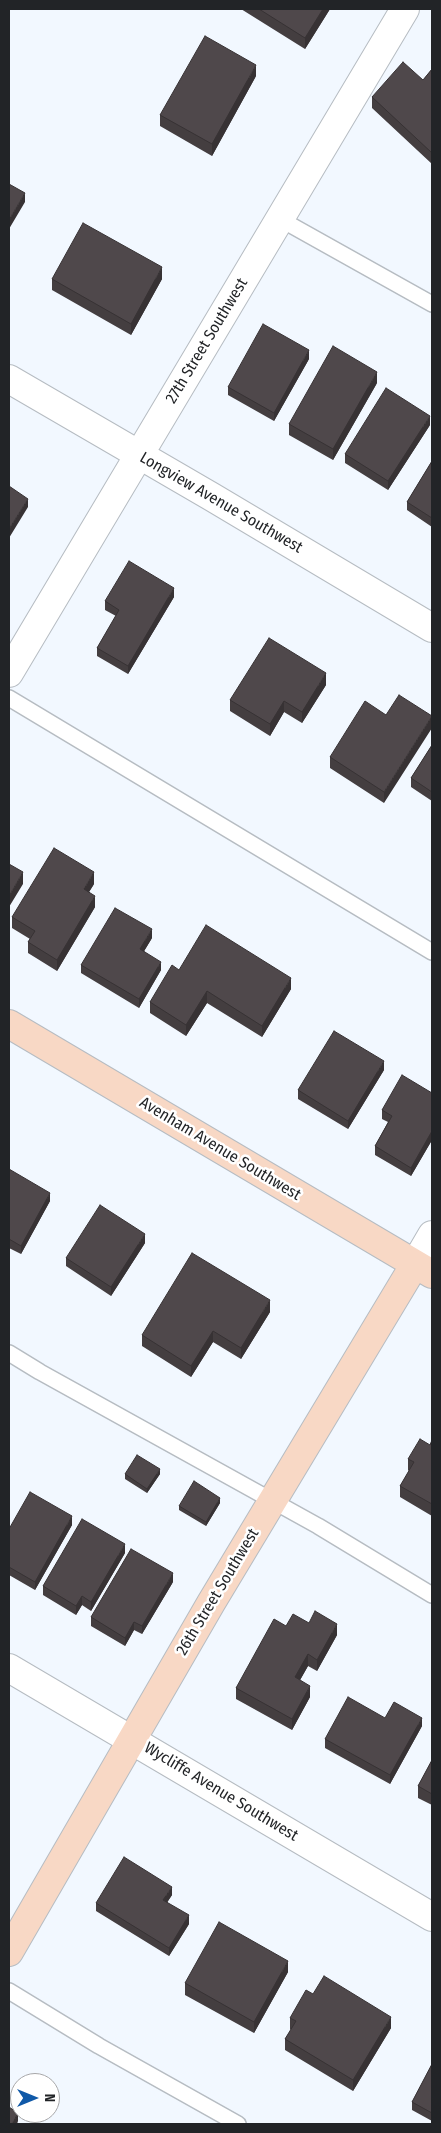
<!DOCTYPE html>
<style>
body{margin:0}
#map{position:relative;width:441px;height:2133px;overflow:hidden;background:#f2f8ff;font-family:"Fira Sans Condensed",sans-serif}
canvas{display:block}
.frame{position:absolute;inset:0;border:10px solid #222427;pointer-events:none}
.north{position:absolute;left:10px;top:2073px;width:50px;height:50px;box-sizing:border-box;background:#fff;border:1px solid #a7a7a9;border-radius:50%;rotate:90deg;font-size:14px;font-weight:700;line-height:20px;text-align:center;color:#222427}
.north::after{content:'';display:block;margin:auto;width:18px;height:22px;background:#1059a8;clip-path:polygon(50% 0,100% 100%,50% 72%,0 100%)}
</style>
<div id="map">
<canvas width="441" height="2133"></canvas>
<div class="frame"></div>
<div class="north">N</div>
</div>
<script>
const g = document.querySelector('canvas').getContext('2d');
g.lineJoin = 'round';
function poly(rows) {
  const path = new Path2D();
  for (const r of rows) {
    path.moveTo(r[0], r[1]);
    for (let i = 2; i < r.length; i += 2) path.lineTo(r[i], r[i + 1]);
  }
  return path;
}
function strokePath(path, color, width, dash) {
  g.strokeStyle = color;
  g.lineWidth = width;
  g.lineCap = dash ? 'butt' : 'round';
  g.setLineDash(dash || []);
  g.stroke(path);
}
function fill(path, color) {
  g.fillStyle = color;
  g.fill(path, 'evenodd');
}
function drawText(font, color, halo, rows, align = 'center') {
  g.font = font + ' "Fira Sans Condensed",sans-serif';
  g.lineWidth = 5;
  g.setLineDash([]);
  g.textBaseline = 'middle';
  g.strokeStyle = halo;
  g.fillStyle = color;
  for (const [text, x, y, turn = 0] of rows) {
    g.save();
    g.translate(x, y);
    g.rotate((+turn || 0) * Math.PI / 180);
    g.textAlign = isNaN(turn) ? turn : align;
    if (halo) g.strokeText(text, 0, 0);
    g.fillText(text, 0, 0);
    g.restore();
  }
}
const lane = poly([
 [280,219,432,304],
 [9,698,432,952],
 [9,1353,40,1372,318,1526,432,1595],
 [9,1991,99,2046,238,2124]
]);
const street = poly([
 [9,379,212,497,432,628],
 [9,673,405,9],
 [415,1264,432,1235],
 [9,1668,432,1917]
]);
const secondary = poly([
 [9,1024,432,1274],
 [9,1952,211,1603,415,1264]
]);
strokePath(lane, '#b6bcc2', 18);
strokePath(street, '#b6bcc2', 30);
strokePath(secondary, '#b6bcc2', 30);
strokePath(lane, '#fff', 15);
strokePath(street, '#fff', 28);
strokePath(secondary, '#f8d8c5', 28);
fill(poly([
 [241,9,330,9,305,49],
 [432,69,432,164,372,108,372,97,423,80],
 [256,76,212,156,160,126,160,115],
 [52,279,162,279,131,335,52,290],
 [309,359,274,421,228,395,228,387],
 [377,383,333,460,289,435,289,424],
 [430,425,388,490,345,463,345,454],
 [432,461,432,527,407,510,407,502],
 [174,597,128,674,97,656,97,648,116,616,105,610,105,601],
 [326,685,302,723,284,712,270,736,230,711,230,700],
 [386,715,384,803,330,768,330,757],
 [432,745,432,801,411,787,411,778],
 [94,884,89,892,95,907,57,971,28,953,28,942,30,939,12,928,12,917],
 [152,938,144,951,161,970,139,1008,81,973,81,965],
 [179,970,291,989,262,1037,207,1003,186,1036,150,1013,150,1002],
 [384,1070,348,1129,298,1099,298,1090],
 [432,1093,432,1140,411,1176,375,1155,375,1146,388,1122,382,1119,382,1110],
 [9,1169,50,1201,21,1254,9,1248],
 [145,1243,111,1296,66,1266,66,1258],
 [270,1312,241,1359,213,1342,191,1377,142,1346,142,1335],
 [432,1440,432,1516,400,1497,400,1486,409,1471,408,1470,408,1459,430,1445],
 [125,1474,160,1474,147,1493,125,1479],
 [220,1503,206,1526,179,1510,179,1506],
 [72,1525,35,1590,9,1575,9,1529],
 [125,1553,91,1611,82,1605,76,1615,43,1595,43,1586],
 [173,1582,142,1634,134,1630,125,1646,91,1626,91,1617],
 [309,1623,337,1635,317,1671,308,1666,300,1680,310,1697,292,1730,236,1699,236,1688,286,1626],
 [385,1718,422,1726,390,1784,325,1748,325,1739],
 [432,1760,432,1805,418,1798,418,1786],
 [172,1895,167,1902,189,1924,169,1956,96,1911,96,1903],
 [288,1972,254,2033,185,1995,185,1983],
 [290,2018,391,2028,353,2091,285,2050,285,2039,291,2030,290,2029],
 [432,2064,432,2121,412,2110,412,2102]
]), '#443e40');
fill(poly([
 [323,9,330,9,305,49,305,38],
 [256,65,256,76,212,156,212,144],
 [25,193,25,202,9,229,9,220],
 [162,267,162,279,131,335,131,324],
 [309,350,309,359,274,421,274,413],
 [377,372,377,383,333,460,333,449],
 [430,416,430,425,388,490,388,481],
 [28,499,28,507,9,538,9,529],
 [174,588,174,597,128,674,128,666],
 [326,673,326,685,302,723,302,712],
 [284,701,284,712,270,736,270,724],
 [432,716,432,728,384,803,384,792],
 [23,872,23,884,9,907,9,896],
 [94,872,94,884,84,900,84,889],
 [95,896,95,907,57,971,57,960],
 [152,929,152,938,140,958,140,949],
 [161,962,161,970,139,1008,139,999],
 [291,978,291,989,262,1037,262,1026],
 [207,991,207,1003,186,1036,186,1025],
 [384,1061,384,1070,348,1129,348,1121],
 [432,1131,432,1140,411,1176,411,1168],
 [50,1193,50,1201,21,1254,21,1246],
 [145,1234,145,1243,111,1296,111,1287],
 [270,1300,270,1312,241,1359,241,1348],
 [213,1331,213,1342,191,1377,191,1366],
 [160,1469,160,1474,147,1493,147,1489],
 [220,1498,220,1503,206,1526,206,1522],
 [72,1516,72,1525,35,1590,35,1582],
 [125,1544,125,1553,91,1611,91,1602],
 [173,1573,173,1582,142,1634,142,1626],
 [82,1596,82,1605,76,1615,76,1606],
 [134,1622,134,1630,125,1646,125,1638],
 [337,1624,337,1635,317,1671,317,1660],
 [308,1654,308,1666,295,1689,295,1677],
 [310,1686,310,1697,292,1730,292,1719],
 [422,1718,422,1726,390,1784,390,1775],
 [172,1887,172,1895,163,1909,163,1900],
 [189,1915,189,1924,169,1956,169,1948],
 [288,1961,288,1972,254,2033,254,2022],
 [391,2017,391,2028,353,2091,353,2080],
 [18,2113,18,2121,17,2124,12,2124]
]), '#373234');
const building = poly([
 [259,9,323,9,305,38,259,9],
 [205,36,256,65,212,144,160,115,205,36],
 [403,62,423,80,432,69,432,153,372,97,403,62],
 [9,184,25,193,9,220,9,184],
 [83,223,162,267,131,324,52,279,83,223],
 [263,324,309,350,274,413,228,387,263,324],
 [333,346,377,372,333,449,289,424,333,346],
 [386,388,430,416,388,481,345,454,386,388],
 [432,461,432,518,407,502,432,461],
 [9,486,28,499,9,529,9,486],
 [129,561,174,588,128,666,97,648,119,610,105,601,129,561],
 [269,638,326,673,302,712,284,701,270,724,230,700,269,638],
 [399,695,432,716,384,792,330,757,365,701,386,715,399,695],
 [432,745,432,792,411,778,432,745],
 [54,848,94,872,84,889,95,896,57,960,28,942,35,931,12,917,54,848],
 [9,864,23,872,9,896,9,864],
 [115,908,152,929,140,949,161,962,139,999,81,965,115,908],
 [206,925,291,978,262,1026,207,991,186,1025,150,1002,172,965,179,970,206,925],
 [334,1031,384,1061,348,1121,298,1090,334,1031],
 [402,1075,432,1093,432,1131,411,1168,375,1146,392,1116,382,1110,402,1075],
 [9,1169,50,1193,21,1246,9,1239,9,1169],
 [100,1205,145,1234,111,1287,66,1258,100,1205],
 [192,1253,270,1300,241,1348,213,1331,191,1366,142,1335,192,1253],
 [420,1439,430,1445,432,1440,432,1504,400,1486,414,1462,408,1459,420,1439],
 [137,1455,160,1469,147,1489,125,1474,137,1455],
 [194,1481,220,1498,206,1522,179,1506,194,1481],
 [30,1492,72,1516,35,1582,9,1567,9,1529,30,1492],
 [82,1519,125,1544,91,1602,82,1596,76,1606,43,1586,82,1519],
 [131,1549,173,1573,142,1626,134,1622,125,1638,91,1617,131,1549],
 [315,1611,337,1624,317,1660,308,1654,295,1677,310,1686,292,1719,236,1688,274,1619,286,1626,293,1614,309,1623,315,1611],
 [348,1697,385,1718,394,1702,422,1718,390,1775,325,1739,348,1697],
 [432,1760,432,1794,418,1786,432,1760],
 [124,1857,172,1887,163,1900,189,1915,169,1948,96,1903,124,1857],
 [219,1922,288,1961,254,2022,185,1983,219,1922],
 [324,1976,391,2017,353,2080,285,2039,296,2021,290,2018,306,1990,313,1994,324,1976],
 [432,2064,432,2113,412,2102,432,2064],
 [9,2107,18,2113,12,2124,9,2124,9,2107]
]);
fill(building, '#4f484b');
strokePath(building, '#373234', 1);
drawText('16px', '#222427', '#fff', [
 ["27th Street Southwest",207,341,-59],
 ["Longview Avenue Southwest",221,503,30],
 ["Avenham Avenue Southwest",220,1149,31],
 ["26th Street Southwest",218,1592,-59],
 ["Wycliffe Avenue Southwest",221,1792,31]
]);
</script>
